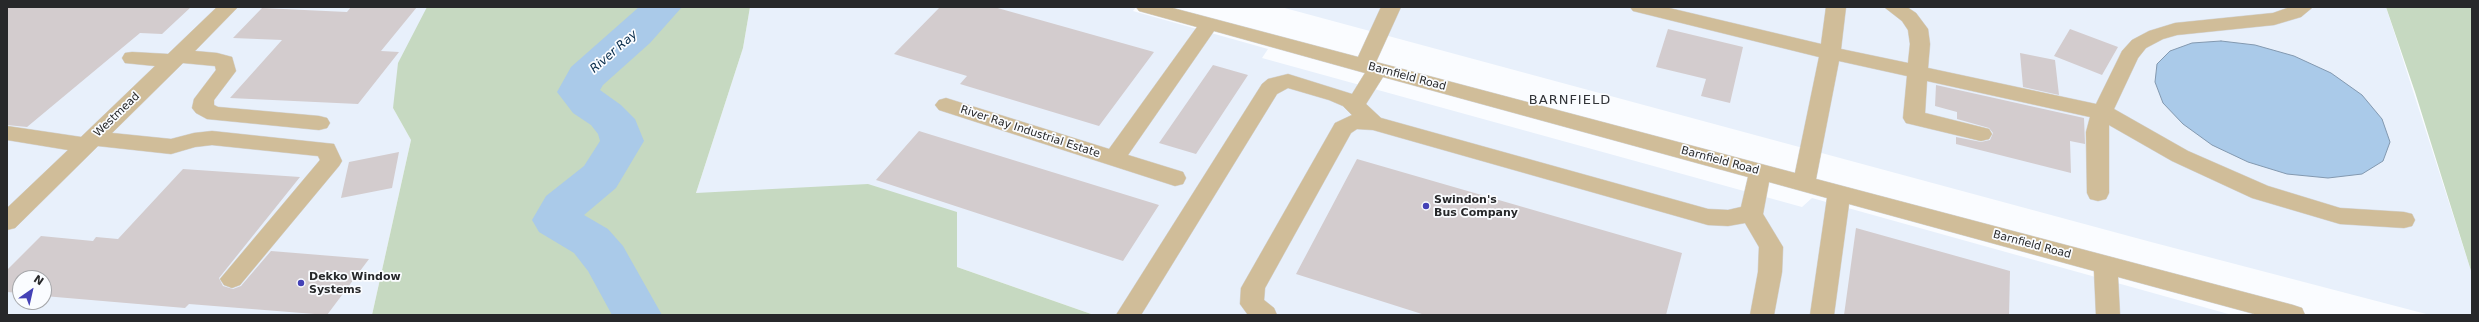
<!DOCTYPE html>
<style>
body{margin:0}
#map{position:relative;width:2479px;height:322px;overflow:hidden;background:#fafcff;font-family:"DejaVu Sans",sans-serif}
canvas{display:block}
.frame{position:absolute;inset:0;border:8px solid #27282a;pointer-events:none}
.north{position:absolute;left:12px;top:270px;width:40px;height:40px;box-sizing:border-box;background:#fafcff;border:1px solid #a6a7aa;border-radius:50%;rotate:34deg;font-size:11px;font-weight:700;line-height:16px;text-align:center;color:#27282a}
.north::after{content:'';display:block;margin:auto;width:14px;height:18px;background:#4441b6;clip-path:polygon(50% 0,100% 100%,50% 72%,0 100%)}
</style>
<div id="map">
<canvas width="2479" height="322"></canvas>
<div class="frame"></div>
<div class="north">N</div>
</div>
<script>
const g = document.querySelector('canvas').getContext('2d');
g.lineJoin = 'round';
function fill(path, color) {
  g.fillStyle = color;
  g.fill(path, 'evenodd');
}
function poly(rows) {
  const path = new Path2D();
  for (const r of rows) {
    path.moveTo(r[0], r[1]);
    for (let i = 2; i < r.length; i += 2) path.lineTo(r[i], r[i + 1]);
  }
  return path;
}
function strokePath(path, color, width, dash) {
  g.strokeStyle = color;
  g.lineWidth = width;
  g.lineCap = dash ? 'butt' : 'round';
  g.setLineDash(dash || []);
  g.stroke(path);
}
function drawText(font, color, halo, rows, align = 'center') {
  g.font = font + ' "DejaVu Sans",sans-serif';
  g.lineWidth = 3.5;
  g.setLineDash([]);
  g.textBaseline = 'middle';
  g.strokeStyle = halo;
  g.fillStyle = color;
  for (const [text, x, y, turn = 0] of rows) {
    g.save();
    g.translate(x, y);
    g.rotate((+turn || 0) * Math.PI / 180);
    g.textAlign = isNaN(turn) ? turn : align;
    if (halo) g.strokeText(text, 0, 0);
    g.fillText(text, 0, 0);
    g.restore();
  }
}
fill(poly([
 [7,7,427,7,393,108,411,140,372,315,7,315],
 [20,278,44,278,44,302,20,302],
 [750,7,1136,7,1133,11,1268,49,1262,58,1802,207,1812,198,2232,315,1094,315,957,267,696,193,743,48],
 [1281,7,2386,7,2472,274,2472,315,2430,315,2151,242]
]), '#e8f0fb');
fill(poly([
 [427,7,750,7,743,48,696,193,868,184,957,212,957,267,1094,315,372,315,411,140,393,108,398,63],
 [2386,7,2472,7,2472,274,2415,92]
]), '#c6d9c1');
const water = poly([
 [2221,41,2255,45,2294,56,2331,73,2362,95,2382,119,2390,142,2383,161,2362,174,2328,178,2287,174,2248,162,2212,145,2183,124,2163,103,2155,82,2157,64,2170,51,2192,43,2221,41]
]);
fill(water, '#aacae9');
strokePath(water, '#8399b0', 1);
fill(poly([
 [639,7,682,7,650,43,603,85,600,90,621,105,635,119,644,141,616,188,584,215,608,229,623,246,662,315,612,315,588,271,574,253,539,232,532,220,546,196,584,166,600,141,598,134,591,125,573,113,557,92,571,67,639,7]
]), '#aacae9');
fill(poly([
 [7,7,191,7,162,34,140,33,27,127,7,125],
 [351,7,417,7,381,51,399,52,358,104,230,98,282,40,233,38,262,8,347,12],
 [940,7,994,7,1154,52,1099,126,960,84,967,76,894,54],
 [1668,29,1743,47,1730,103,1701,96,1706,79,1656,67],
 [2070,29,2118,47,2102,75,2054,56],
 [2020,53,2055,60,2059,95,2023,87],
 [1213,65,1248,75,1196,154,1159,143],
 [1936,85,2084,118,2085,144,2070,141,2071,173,1956,144,1956,137,1981,142,1990,140,1993,133,1989,128,1957,119,1957,112,1935,106],
 [919,131,1159,205,1123,261,876,180],
 [399,152,392,188,341,198,349,162],
 [1357,159,1682,253,1666,315,1425,315,1296,274],
 [183,169,300,177,219,278,223,286,233,289,241,286,271,251,369,259,327,315,189,304,185,308,44,296,44,278,20,278,20,293,7,292,7,270,41,236,93,241,96,237,118,239],
 [1856,228,2010,271,2009,315,1844,315]
]), '#d3ccce');
const minor = poly([
 [217,7,238,7,195,51,217,53,232,57,236,71,214,100,214,105,218,107,319,116,327,118,330,123,327,128,319,130,207,119,196,113,192,108,194,99,216,70,215,66,183,63,112,133,171,139,194,133,212,131,334,144,342,161,339,166,240,285,232,288,224,285,220,279,320,160,318,156,212,145,195,147,171,154,98,146,15,228,7,230,7,208,68,150,7,140,7,126,81,137,155,66,125,63,122,58,125,53,132,52,168,54,217,7],
 [1136,7,1169,7,1358,57,1381,7,1401,7,1376,62,1795,173,1819,57,1633,11,1630,7,1665,7,1821,44,1826,7,1846,7,1841,49,1908,63,1910,44,1908,30,1902,21,1884,7,1907,7,1916,13,1928,29,1930,44,1928,68,2096,104,2122,51,2132,40,2149,31,2175,23,2273,13,2290,7,2313,7,2301,17,2274,25,2177,35,2163,39,2146,48,2138,58,2114,109,2188,151,2268,186,2340,208,2404,212,2412,214,2415,220,2412,226,2404,228,2340,224,2252,198,2172,161,2109,125,2109,193,2106,199,2098,201,2090,199,2087,193,2086,132,2090,117,1927,81,1925,113,1989,129,1992,134,1989,139,1981,141,1906,123,1903,118,1907,76,1839,61,1816,179,2293,305,2302,308,2305,315,2258,315,2118,277,2120,315,2096,315,2094,271,1849,204,1834,315,1810,315,1827,198,1769,182,1763,214,1783,247,1782,272,1774,315,1750,315,1758,272,1759,247,1745,223,1728,226,1708,225,1373,130,1357,129,1351,133,1265,288,1264,300,1274,308,1277,315,1248,315,1240,304,1241,288,1335,123,1352,115,1343,106,1329,100,1288,88,1277,94,1141,315,1116,315,1262,84,1268,79,1288,74,1352,94,1365,73,1214,31,1128,155,1183,172,1186,178,1183,184,1175,186,939,110,935,105,939,100,946,98,1109,149,1197,27,1139,11,1136,7],
 [1383,77,1748,177,1741,207,1728,210,1708,209,1381,118,1366,104,1383,77]
]);
strokePath(minor, '#d4d6d9', 1);
fill(minor, '#d0bd99');
for (const [x, y, r, color] of [
 [1426,206,4,"#4441b6"],
 [301,283,4,"#4441b6"]
]) {
  const dot = new Path2D();
  dot.arc(x, y, r, 0, 2 * Math.PI);
  g.fillStyle = color;
  g.fill(dot);
  strokePath(dot, '#fafcff', 1.5);
}
drawText('11px', '#27282a', '#fafcff', [
 ["Barnfield Road",1407,77,15],
 ["Westmead",117,115,-44],
 ["River Ray Industrial Estate",1030,132,18],
 ["Barnfield Road",1720,161,15],
 ["Barnfield Road",2032,245,15]
]);
drawText('bold 11px', '#27282a', '#fafcff', [
 ["Swindon's",1434,200],
 ["Bus Company",1434,213],
 ["Dekko Window",309,277],
 ["Systems",309,290]
], 'left');
drawText('italic 12px', '#082c4b', '#fafcff', [
 ["River Ray",614,52,-41]
]);
g.letterSpacing = '1px';
drawText('13px', '#323438', '#fafcff', [
 ["BARNFIELD",1570,101]
]);
g.letterSpacing = '0px';
</script>
